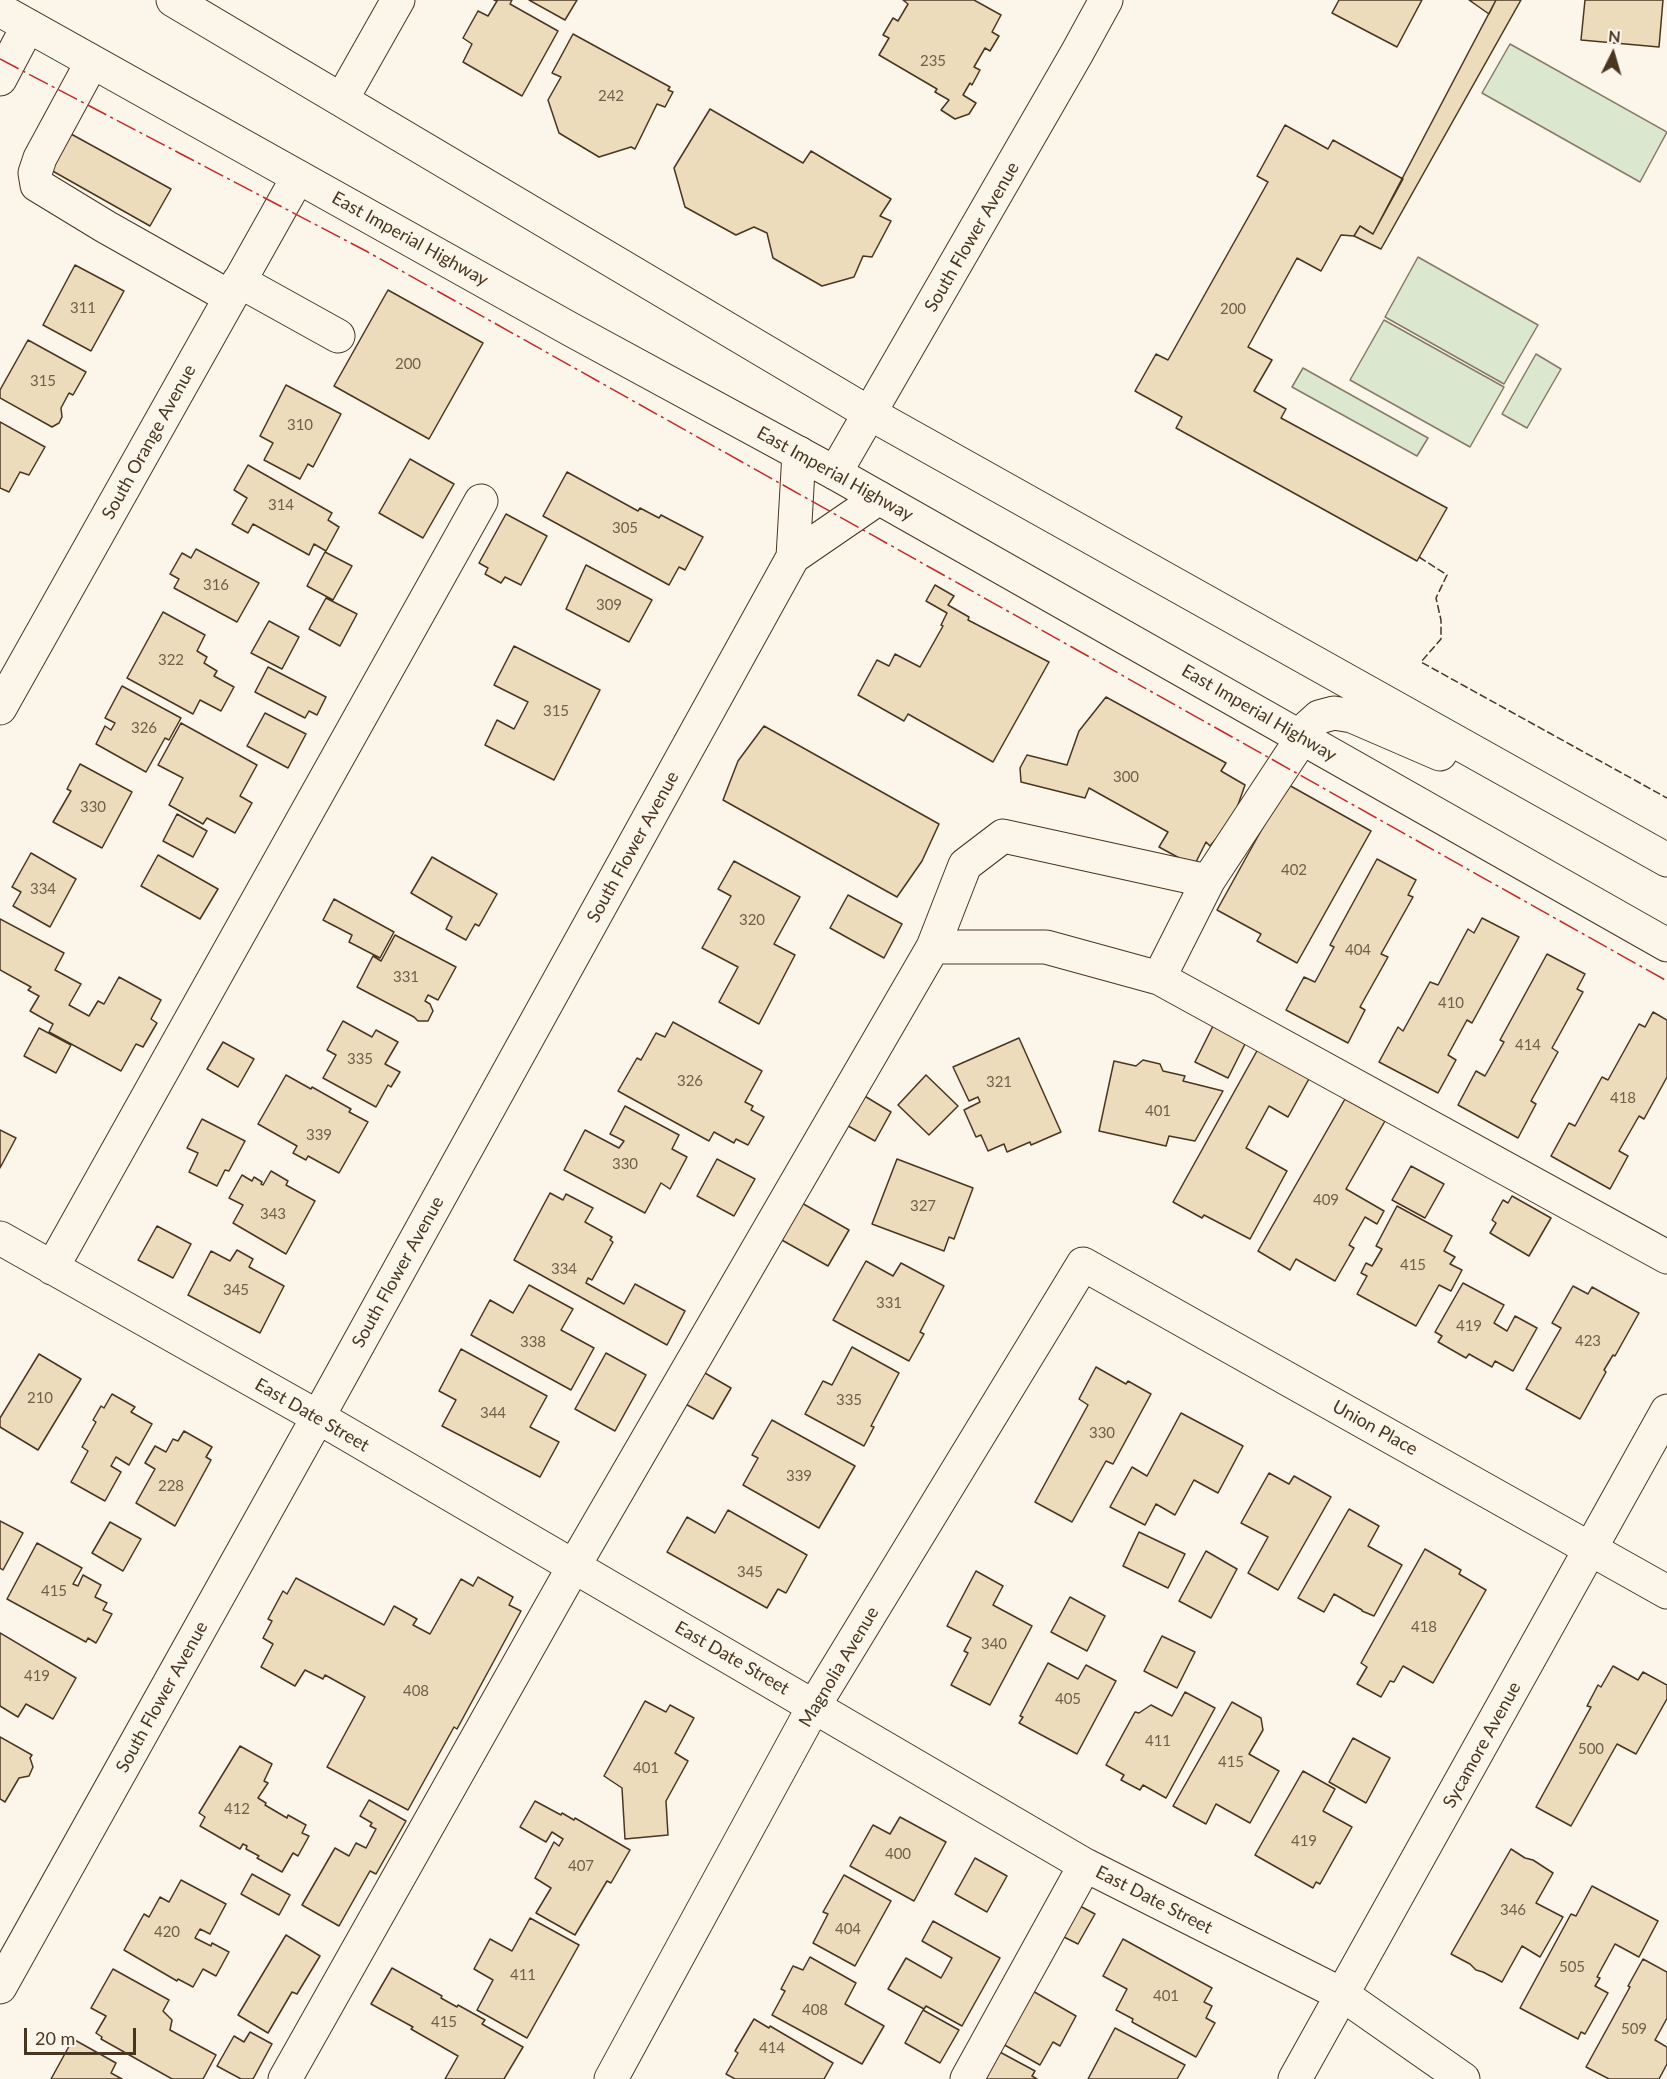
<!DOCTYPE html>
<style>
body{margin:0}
#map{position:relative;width:1667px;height:2079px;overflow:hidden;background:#fbf6e9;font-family:Lato,sans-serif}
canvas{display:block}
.north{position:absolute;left:1583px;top:24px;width:60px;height:60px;-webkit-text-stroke:4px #fbf6e9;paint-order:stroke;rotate:5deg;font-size:16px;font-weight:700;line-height:24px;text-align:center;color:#4a3520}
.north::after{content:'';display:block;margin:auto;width:21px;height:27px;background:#4a3520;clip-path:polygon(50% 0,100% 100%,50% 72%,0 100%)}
.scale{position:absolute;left:24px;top:2028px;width:112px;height:27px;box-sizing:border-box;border:3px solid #4a3520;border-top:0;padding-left:8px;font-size:18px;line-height:21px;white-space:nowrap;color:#4a3520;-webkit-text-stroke:4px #fbf6e9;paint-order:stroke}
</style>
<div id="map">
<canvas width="1667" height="2079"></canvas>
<div class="north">N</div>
<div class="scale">20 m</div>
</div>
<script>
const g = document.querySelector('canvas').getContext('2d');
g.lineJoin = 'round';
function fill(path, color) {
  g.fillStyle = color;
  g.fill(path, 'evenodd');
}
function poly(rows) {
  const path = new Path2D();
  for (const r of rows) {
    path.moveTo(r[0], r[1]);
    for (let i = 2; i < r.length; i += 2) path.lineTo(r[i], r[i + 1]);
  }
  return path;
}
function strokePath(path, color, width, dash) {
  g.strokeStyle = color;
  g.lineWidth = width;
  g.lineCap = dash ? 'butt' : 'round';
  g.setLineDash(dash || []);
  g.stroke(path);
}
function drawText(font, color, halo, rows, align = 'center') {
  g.font = font + ' Lato,sans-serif';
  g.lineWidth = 4.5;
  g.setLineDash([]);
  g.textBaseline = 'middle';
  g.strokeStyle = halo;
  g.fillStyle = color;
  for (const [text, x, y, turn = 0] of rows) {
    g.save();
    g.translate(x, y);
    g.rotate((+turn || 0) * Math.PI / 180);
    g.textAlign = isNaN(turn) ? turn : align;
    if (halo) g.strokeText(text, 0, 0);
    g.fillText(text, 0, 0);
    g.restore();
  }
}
const green = poly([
 [1510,44,1667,132,1640,182,1482,93,1510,44],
 [1418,257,1538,325,1504,384,1385,317,1418,257],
 [1384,320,1504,387,1470,447,1350,380,1384,320],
 [1536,354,1561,369,1527,428,1502,414,1536,354],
 [1303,368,1428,438,1417,456,1292,387,1303,368]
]);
fill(green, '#dce7d0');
strokePath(green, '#887966', 1.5);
const building = poly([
 [494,0,512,0,510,4,558,31,522,96,463,62,472,44,463,38,478,11,488,16,497,1,494,0],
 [529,0,577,0,565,20,529,0],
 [974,0,1001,15,992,32,999,36,990,51,985,48,974,67,980,70,972,85,970,83,963,95,976,103,969,114,955,119,941,110,949,100,935,92,937,89,879,55,889,38,883,35,893,18,898,21,908,4,903,0,974,0],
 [1339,0,1422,0,1397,47,1332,13,1339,0],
 [1469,0,1496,0,1489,14,1469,0],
 [1496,0,1521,0,1381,249,1354,236,1360,226,1373,234,1496,0],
 [1585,0,1663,0,1659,47,1581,40,1585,0],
 [573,34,670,87,668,90,673,92,665,107,657,104,635,149,631,147,599,157,559,133,548,100,561,77,552,73,573,34],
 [710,109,803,163,811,151,891,199,880,216,891,221,872,257,863,256,854,277,822,286,773,258,767,233,754,227,736,235,685,207,674,168,710,109],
 [1285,125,1328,149,1333,140,1403,179,1373,234,1360,226,1354,236,1341,235,1321,271,1297,258,1248,347,1272,360,1254,391,1286,409,1281,418,1447,508,1417,561,1176,428,1182,417,1135,391,1156,354,1168,360,1268,182,1257,176,1285,125],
 [62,129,171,189,150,226,42,165,62,129],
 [75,265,124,291,91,351,43,325,75,265],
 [388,290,483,343,429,439,334,386,388,290],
 [28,340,86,372,73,395,69,393,61,408,62,417,59,423,52,427,0,398,0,390,28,340],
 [286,385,341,414,313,467,308,464,300,479,264,460,273,443,260,436,286,385],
 [0,422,45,447,29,475,20,472,9,492,0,488,0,422],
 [410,459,454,484,423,538,379,513,410,459],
 [248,465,332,513,328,520,339,527,326,551,314,544,309,555,253,524,248,533,232,524,247,498,234,490,248,465],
 [567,472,638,511,640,508,659,518,661,515,703,537,685,570,679,567,669,585,543,516,567,472],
 [506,514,547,536,521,585,505,577,501,583,485,574,488,568,479,563,506,514],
 [196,549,259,583,237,622,174,588,179,579,170,574,182,553,191,558,196,549],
 [325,552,352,566,333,600,307,586,325,552],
 [586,565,652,600,629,642,566,609,586,565],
 [935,585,954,596,948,605,969,617,968,620,1049,662,993,762,908,714,904,721,858,695,877,660,889,666,895,654,920,667,943,626,941,625,947,613,926,601,935,585],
 [326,598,357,614,340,646,309,629,326,598],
 [163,612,205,635,197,651,207,657,204,663,217,671,214,676,234,687,221,711,200,700,193,714,127,678,163,612],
 [269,621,299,637,282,669,251,653,269,621],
 [514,646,600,690,554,780,485,745,497,720,514,729,528,702,494,685,514,646],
 [268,667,326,697,317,715,309,711,305,718,255,692,268,667],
 [122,686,181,718,169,740,165,738,146,772,96,744,105,726,111,730,115,723,105,718,122,686],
 [1106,697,1226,763,1221,771,1245,785,1233,819,1210,846,1206,842,1194,866,1159,847,1168,832,1089,788,1085,798,1021,782,1020,768,1027,755,1067,765,1079,731,1106,697],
 [265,713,306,734,288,768,247,746,265,713],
 [181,723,257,765,240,796,252,803,235,833,207,818,203,824,169,805,183,778,158,765,181,723],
 [764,726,939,824,922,861,897,897,723,800,738,761,764,726],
 [80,764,132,792,102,848,53,822,71,791,67,789,80,764],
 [1287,784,1371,831,1297,963,1257,941,1261,934,1217,910,1287,784],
 [177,814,207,831,193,857,163,841,177,814],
 [31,853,76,879,50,927,13,906,21,892,12,887,31,853],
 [158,855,218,889,200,919,141,886,158,855],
 [432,857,497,894,479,926,475,924,466,940,446,929,452,917,411,893,432,857],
 [1377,859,1416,880,1408,895,1413,897,1381,954,1388,957,1360,1007,1365,1010,1348,1043,1286,1010,1304,977,1315,982,1334,947,1330,945,1377,859],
 [734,861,800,897,774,944,795,955,759,1024,719,1002,738,967,702,948,731,896,718,889,734,861],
 [848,895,902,924,884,958,830,928,848,895],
 [334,899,394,932,380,958,349,942,352,935,323,920,334,899],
 [1482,918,1519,937,1472,1023,1467,1020,1448,1055,1456,1060,1438,1093,1379,1062,1398,1027,1403,1031,1430,982,1438,985,1468,929,1474,933,1482,918],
 [0,919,64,953,55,970,81,984,69,1005,89,1016,98,1001,104,1004,119,977,161,1000,151,1019,157,1023,143,1047,136,1044,121,1071,49,1032,53,1024,30,1011,39,996,28,990,31,987,0,970,0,919],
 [395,935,456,967,438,1000,428,995,425,1001,430,1004,433,1011,428,1021,418,1021,414,1017,357,987,373,956,381,961,395,935],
 [1547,954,1585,974,1577,989,1583,992,1552,1048,1558,1052,1531,1101,1536,1104,1518,1138,1458,1105,1476,1071,1485,1076,1504,1042,1500,1040,1547,954],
 [1653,1012,1667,1020,1667,1077,1644,1119,1639,1116,1619,1151,1628,1156,1610,1189,1551,1156,1569,1123,1575,1126,1602,1077,1608,1080,1639,1024,1645,1027,1653,1012],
 [343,1021,372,1037,376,1030,398,1042,385,1064,400,1072,391,1087,388,1085,376,1107,323,1078,336,1055,327,1050,343,1021],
 [673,1022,762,1071,745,1102,753,1106,751,1110,764,1117,748,1145,736,1139,734,1143,714,1132,709,1141,618,1091,637,1058,641,1060,656,1033,665,1037,673,1022],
 [1213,1026,1246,1042,1228,1078,1195,1062,1213,1026],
 [39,1028,71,1045,56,1073,24,1056,39,1028],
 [1019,1038,1061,1132,1031,1145,1030,1142,1007,1152,1004,1144,988,1151,981,1135,976,1137,964,1110,980,1102,978,1097,969,1101,953,1067,1019,1038],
 [223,1042,254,1059,238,1087,207,1069,223,1042],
 [1258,1049,1310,1077,1288,1117,1269,1106,1246,1148,1287,1171,1250,1239,1204,1215,1202,1218,1173,1202,1258,1049],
 [1143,1060,1160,1064,1163,1071,1185,1076,1183,1081,1223,1091,1195,1141,1169,1136,1166,1146,1099,1131,1114,1061,1136,1066,1143,1060],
 [286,1075,311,1089,312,1087,351,1109,349,1112,368,1122,339,1173,308,1156,306,1160,293,1153,297,1146,258,1124,286,1075],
 [926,1075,958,1106,929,1135,898,1105,926,1075],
 [858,1092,891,1112,875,1141,841,1122,858,1092],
 [1345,1099,1385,1121,1346,1189,1384,1211,1377,1224,1365,1217,1349,1245,1354,1248,1335,1281,1296,1259,1290,1270,1258,1251,1345,1099],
 [625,1106,679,1135,672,1149,687,1157,670,1189,661,1183,645,1213,564,1170,585,1130,619,1148,624,1141,610,1134,625,1106],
 [202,1119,245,1141,229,1171,225,1170,217,1186,189,1172,198,1153,187,1148,202,1119],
 [0,1130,16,1138,0,1168,0,1130],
 [717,1159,755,1179,734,1216,697,1196,717,1159],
 [897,1159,973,1188,954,1239,949,1237,944,1251,872,1224,897,1159],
 [1411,1166,1444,1184,1425,1218,1392,1200,1411,1166],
 [271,1171,288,1181,286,1185,315,1201,286,1254,233,1223,243,1205,229,1198,242,1175,252,1181,254,1177,262,1182,261,1184,263,1185,271,1171],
 [550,1193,563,1200,566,1194,593,1208,585,1222,612,1237,610,1240,613,1242,592,1280,588,1278,586,1283,624,1304,635,1284,685,1311,667,1345,514,1260,550,1193],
 [1512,1196,1551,1218,1529,1256,1490,1233,1496,1223,1492,1220,1503,1200,1508,1203,1512,1196],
 [800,1202,849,1230,828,1266,780,1239,800,1202],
 [1397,1206,1452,1236,1444,1251,1455,1257,1450,1264,1462,1270,1451,1291,1439,1285,1416,1326,1357,1294,1367,1276,1361,1273,1366,1263,1372,1266,1382,1249,1376,1246,1397,1206],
 [157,1226,191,1244,173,1278,138,1260,157,1226],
 [237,1250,253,1259,249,1267,284,1286,260,1333,188,1295,211,1251,230,1261,237,1250],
 [866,1261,893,1276,901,1263,944,1286,920,1332,924,1334,909,1361,833,1320,866,1261],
 [1463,1283,1504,1305,1494,1323,1507,1331,1515,1316,1537,1328,1513,1371,1495,1361,1492,1367,1469,1354,1466,1358,1438,1342,1442,1336,1435,1332,1463,1283],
 [529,1285,573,1309,561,1330,594,1348,571,1390,471,1335,490,1300,513,1313,529,1285],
 [1573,1286,1588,1294,1592,1287,1639,1313,1615,1356,1613,1355,1604,1370,1606,1372,1580,1419,1526,1389,1561,1328,1552,1323,1573,1286],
 [852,1347,899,1373,871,1426,874,1427,864,1446,805,1414,823,1381,832,1385,852,1347],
 [461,1349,547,1396,530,1427,559,1442,540,1477,442,1426,456,1400,439,1391,461,1349],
 [606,1353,646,1375,615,1431,575,1409,606,1353],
 [39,1354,81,1379,38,1450,0,1427,0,1418,39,1354],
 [1096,1367,1126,1384,1128,1381,1151,1394,1113,1464,1106,1461,1072,1522,1035,1502,1088,1405,1079,1399,1096,1367],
 [698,1369,731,1388,713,1419,680,1401,698,1369],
 [112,1394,135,1407,131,1412,152,1424,129,1465,116,1457,111,1466,121,1472,105,1501,71,1482,88,1451,82,1447,96,1422,93,1420,101,1406,104,1408,112,1394],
 [1181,1413,1243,1446,1218,1493,1194,1480,1175,1515,1156,1504,1145,1525,1110,1507,1132,1467,1147,1476,1181,1413],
 [772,1420,855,1466,819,1528,743,1485,758,1458,752,1455,772,1420],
 [184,1431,212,1447,206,1457,211,1460,175,1526,136,1503,155,1469,145,1463,155,1446,166,1452,173,1439,178,1441,184,1431],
 [1269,1473,1289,1484,1294,1476,1331,1497,1278,1590,1248,1573,1268,1537,1241,1523,1269,1473],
 [1349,1509,1379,1526,1368,1546,1402,1565,1374,1616,1362,1611,1362,1610,1334,1594,1324,1612,1298,1598,1349,1509],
 [728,1510,807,1555,786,1593,778,1589,767,1608,667,1552,687,1517,715,1533,728,1510],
 [0,1521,23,1533,3,1570,0,1568,0,1521],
 [110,1522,141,1539,123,1571,92,1553,110,1522],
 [1139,1532,1185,1554,1168,1588,1123,1566,1139,1532],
 [37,1543,82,1568,73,1584,78,1586,83,1575,101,1585,95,1597,107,1603,103,1610,112,1614,96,1643,88,1638,86,1642,7,1599,37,1543],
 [1425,1549,1461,1570,1459,1574,1486,1590,1433,1683,1403,1666,1394,1682,1390,1681,1381,1697,1357,1684,1367,1667,1361,1663,1425,1549],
 [1206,1551,1237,1569,1211,1618,1179,1601,1206,1551],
 [976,1571,1003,1586,993,1605,1032,1626,990,1705,951,1685,968,1653,964,1651,971,1638,947,1626,976,1571],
 [478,1577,513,1597,509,1605,521,1611,457,1729,454,1727,408,1810,327,1767,365,1697,325,1675,323,1679,305,1670,295,1686,261,1667,273,1644,263,1638,272,1621,268,1619,283,1591,287,1594,296,1578,384,1625,394,1606,417,1619,413,1625,430,1634,461,1579,473,1586,478,1577],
 [1070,1597,1105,1616,1087,1651,1051,1632,1070,1597],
 [0,1633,76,1678,53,1719,26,1704,18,1717,0,1706,0,1633],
 [1162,1636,1195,1652,1177,1688,1144,1671,1162,1636],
 [1048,1663,1078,1679,1086,1665,1116,1681,1077,1754,1019,1723,1023,1717,1020,1716,1048,1663],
 [1613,1666,1638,1680,1643,1672,1667,1685,1667,1699,1636,1754,1617,1744,1571,1826,1536,1807,1591,1707,1587,1706,1598,1685,1601,1687,1613,1666],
 [1185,1692,1215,1708,1166,1798,1143,1785,1140,1790,1121,1780,1124,1775,1106,1765,1135,1712,1139,1713,1151,1705,1172,1716,1185,1692],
 [645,1701,666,1712,670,1705,694,1718,675,1753,688,1761,666,1801,668,1835,625,1839,622,1788,604,1776,645,1701],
 [1232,1702,1261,1718,1263,1730,1249,1754,1279,1771,1250,1823,1216,1804,1206,1824,1173,1806,1232,1702],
 [0,1737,32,1755,30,1758,33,1767,29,1776,19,1778,5,1802,0,1799,0,1737],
 [1353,1738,1390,1758,1366,1803,1329,1782,1353,1738],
 [240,1746,272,1764,264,1781,268,1783,258,1798,266,1803,265,1805,287,1818,288,1815,306,1825,302,1833,309,1836,298,1856,293,1853,282,1872,257,1858,259,1856,246,1849,247,1846,243,1844,240,1849,200,1826,205,1817,199,1813,240,1746],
 [1303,1771,1335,1789,1323,1811,1352,1827,1320,1884,1316,1882,1313,1888,1255,1855,1303,1771],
 [369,1800,406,1821,376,1874,370,1871,339,1926,302,1905,335,1848,349,1856,356,1843,366,1848,376,1829,370,1826,372,1823,360,1816,369,1800],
 [535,1801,561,1815,562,1813,574,1820,575,1818,630,1850,611,1883,607,1881,575,1935,536,1913,551,1888,535,1878,554,1842,559,1846,563,1839,552,1832,546,1842,520,1827,535,1801],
 [900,1817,946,1842,914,1901,850,1866,873,1825,890,1834,900,1817],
 [1511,1849,1525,1858,1533,1860,1553,1873,1536,1903,1563,1917,1540,1957,1522,1946,1502,1982,1483,1972,1476,1970,1470,1964,1451,1954,1511,1849],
 [975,1858,1007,1876,987,1912,955,1894,975,1858],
 [252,1874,290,1895,279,1915,241,1894,252,1874],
 [844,1875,891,1901,855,1966,813,1943,828,1914,823,1912,844,1875],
 [181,1880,226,1904,210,1934,200,1929,195,1938,211,1946,212,1943,229,1952,216,1976,203,1969,193,1987,178,1979,177,1981,124,1950,144,1914,149,1917,160,1897,169,1902,181,1880],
 [1592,1886,1658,1921,1639,1957,1615,1944,1597,1977,1600,1978,1595,1986,1608,1993,1585,2034,1581,2032,1578,2039,1520,2008,1571,1914,1576,1916,1592,1886],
 [1078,1905,1095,1914,1078,1944,1062,1936,1078,1905],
 [530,1918,579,1945,527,2038,477,2010,493,1980,474,1969,490,1939,512,1951,530,1918],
 [933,1921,1000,1958,962,2026,926,2006,924,2009,888,1989,906,1958,941,1978,952,1958,922,1941,933,1921],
 [286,1935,320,1956,297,1994,292,1992,268,2033,238,2015,286,1935],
 [1123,1939,1212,1988,1204,2002,1212,2006,1206,2018,1215,2023,1196,2057,1132,2022,1133,2019,1116,2010,1127,1989,1103,1976,1123,1939],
 [810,1957,856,1983,845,2004,884,2026,862,2064,772,2015,785,1991,781,1989,793,1966,803,1970,810,1957],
 [1643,1959,1667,1972,1667,2018,1655,2040,1667,2047,1667,2064,1659,2079,1609,2079,1586,2067,1630,1987,1628,1986,1643,1959],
 [392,1968,442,1996,441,1998,457,2007,458,2005,485,2020,482,2024,523,2047,504,2079,445,2079,458,2056,411,2029,413,2027,371,2004,392,1968],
 [113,1969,169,2000,163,2011,172,2020,170,2030,216,2055,203,2079,172,2079,101,2039,102,2037,96,2033,106,2016,91,2008,113,1969],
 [1031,1990,1076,2016,1060,2046,1053,2042,1040,2065,1001,2043,1031,1990],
 [923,2010,959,2030,940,2063,905,2043,923,2010],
 [754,2019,769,2028,770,2026,833,2063,824,2079,735,2079,726,2074,738,2053,735,2051,754,2019],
 [1115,2028,1185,2065,1177,2079,1088,2079,1115,2028],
 [250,2032,272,2044,253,2079,241,2079,217,2066,234,2036,244,2042,250,2032],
 [73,2039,116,2063,111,2073,122,2079,51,2079,73,2039],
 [998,2051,1035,2071,1032,2076,1037,2079,982,2079,998,2051]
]);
fill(building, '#ecdcbc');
strokePath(building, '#4a3520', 1.5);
const minor = poly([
 [92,62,40,158,35,173,37,185,106,227,230,297],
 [0,79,28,26],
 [342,99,398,0],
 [239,281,338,336],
 [835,473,1077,53,1106,0],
 [793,557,799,453],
 [0,708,298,177],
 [933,947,965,865,1003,836,1208,881],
 [1159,978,1208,881,1302,738],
 [0,1238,318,1417,1085,1865,1343,1995,1463,2079],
 [52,1268,481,501],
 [0,1987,318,1417,793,557,879,498],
 [285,2079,574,1566,933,947,1046,947,1159,978,1667,1257],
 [611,2079,814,1706,1083,1264,1667,1592],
 [967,2079,1085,1865],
 [1295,2079,1667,1411]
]);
const major = poly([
 [173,0,869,413,1667,860],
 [0,10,570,329,835,473,1667,945],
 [1302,738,1309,726,1319,717,1334,713,1352,716,1440,754]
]);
strokePath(minor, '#4a3520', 35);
strokePath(major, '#4a3520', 35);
strokePath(minor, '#fbf6e9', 33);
strokePath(major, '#fbf6e9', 33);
strokePath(poly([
 [1419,557,1447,575,1436,598,1441,620,1441,639,1421,662,1667,798]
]), '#4a3520', 1.5, [8, 3]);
strokePath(poly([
 [0,59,366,251,1667,981]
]), '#c62828', 1.5, [21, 4.5, 3, 4.5]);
drawText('15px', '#725f47', null, [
 ["235",933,61],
 ["242",611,96],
 ["311",83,308],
 ["200",1233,309],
 ["200",408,364],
 ["315",43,381],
 ["310",300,425],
 ["314",281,505],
 ["305",625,528],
 ["316",216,585],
 ["309",609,605],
 ["322",171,660],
 ["315",556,711],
 ["326",144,728],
 ["300",1126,777],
 ["330",93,807],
 ["402",1294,870],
 ["334",43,889],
 ["320",752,920],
 ["404",1358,950],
 ["331",406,977],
 ["410",1451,1003],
 ["414",1528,1045],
 ["335",360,1059],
 ["326",690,1081],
 ["321",999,1082],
 ["418",1623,1098],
 ["401",1158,1111],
 ["339",319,1135],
 ["330",625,1164],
 ["409",1326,1200],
 ["327",923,1206],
 ["343",273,1214],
 ["415",1413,1265],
 ["334",564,1269],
 ["345",236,1290],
 ["331",889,1303],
 ["419",1469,1326],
 ["423",1588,1341],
 ["338",533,1342],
 ["210",40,1398],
 ["335",849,1400],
 ["344",493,1413],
 ["330",1102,1433],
 ["339",799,1476],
 ["228",171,1486],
 ["345",750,1572],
 ["415",54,1591],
 ["418",1424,1627],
 ["340",994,1644],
 ["419",37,1676],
 ["408",416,1691],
 ["405",1068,1699],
 ["411",1158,1741],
 ["500",1591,1749],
 ["415",1231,1762],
 ["401",646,1768],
 ["412",237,1809],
 ["419",1304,1841],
 ["400",898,1854],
 ["407",581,1866],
 ["346",1513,1910],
 ["404",848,1929],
 ["420",167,1932],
 ["505",1572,1967],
 ["411",523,1975],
 ["401",1166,1996],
 ["408",815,2010],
 ["415",444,2022],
 ["509",1634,2029],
 ["414",772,2048]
]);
drawText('18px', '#4a3520', '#fbf6e9', [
 ["South Flower Avenue",972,237,-60],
 ["East Imperial Highway",410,239,29],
 ["South Orange Avenue",149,442,-61],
 ["East Imperial Highway",835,474,29],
 ["East Imperial Highway",1259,713,30],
 ["South Flower Avenue",633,847,-61],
 ["South Flower Avenue",398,1272,-61],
 ["East Date Street",312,1415,30],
 ["Union Place",1375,1428,29],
 ["East Date Street",732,1658,30],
 ["Magnolia Avenue",839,1667,-59],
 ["South Flower Avenue",162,1697,-61],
 ["Sycamore Avenue",1482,1745,-61],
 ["East Date Street",1154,1900,27]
]);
</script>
